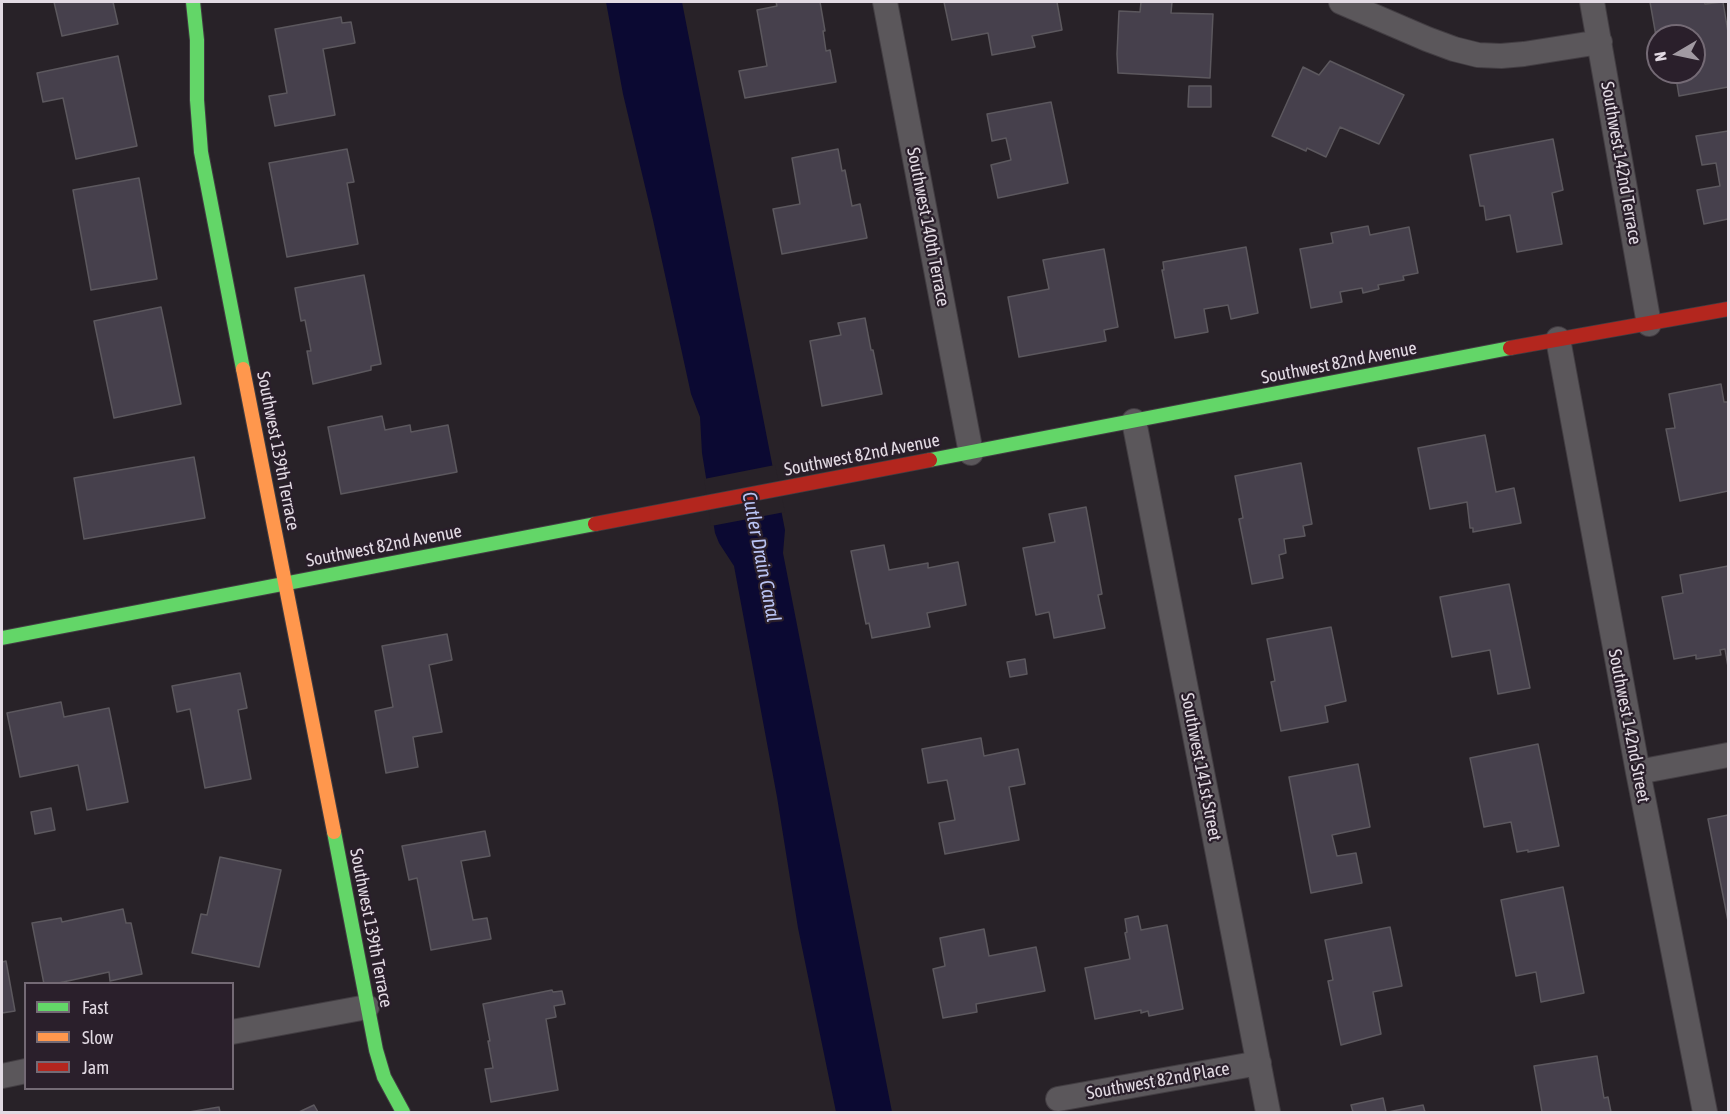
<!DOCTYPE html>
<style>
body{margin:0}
#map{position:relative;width:1730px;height:1114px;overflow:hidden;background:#282228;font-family:"Asap Condensed",sans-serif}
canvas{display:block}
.frame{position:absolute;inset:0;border:3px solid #e2dae3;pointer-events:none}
.legend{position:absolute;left:24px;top:982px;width:210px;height:108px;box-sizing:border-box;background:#2a1f2b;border:2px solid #746a75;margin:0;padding:8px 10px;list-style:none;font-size:18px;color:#e2dae3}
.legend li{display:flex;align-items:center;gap:12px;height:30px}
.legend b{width:30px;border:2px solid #746a75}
.north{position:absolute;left:1646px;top:24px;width:60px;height:60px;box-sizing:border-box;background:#2a1f2b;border:2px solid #746a75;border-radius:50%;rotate:261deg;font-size:16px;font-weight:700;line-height:24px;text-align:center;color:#e2dae3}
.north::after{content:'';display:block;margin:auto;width:21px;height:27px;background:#a19aa2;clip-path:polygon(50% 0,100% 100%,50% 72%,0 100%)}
</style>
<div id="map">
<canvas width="1730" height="1114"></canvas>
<div class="frame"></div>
<ul class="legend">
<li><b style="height:8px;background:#63d668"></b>Fast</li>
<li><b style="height:8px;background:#ff974d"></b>Slow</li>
<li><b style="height:8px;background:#b3261e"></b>Jam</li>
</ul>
<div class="north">N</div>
</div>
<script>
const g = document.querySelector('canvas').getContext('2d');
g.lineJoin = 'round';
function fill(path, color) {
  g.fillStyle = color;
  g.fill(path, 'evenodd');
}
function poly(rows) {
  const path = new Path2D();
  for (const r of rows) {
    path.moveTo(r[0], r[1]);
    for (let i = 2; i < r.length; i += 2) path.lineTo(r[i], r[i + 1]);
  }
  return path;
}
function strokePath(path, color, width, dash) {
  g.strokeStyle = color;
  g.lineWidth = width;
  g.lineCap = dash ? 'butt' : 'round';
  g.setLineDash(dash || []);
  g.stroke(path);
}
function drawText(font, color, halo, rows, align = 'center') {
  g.font = font + ' "Asap Condensed",sans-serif';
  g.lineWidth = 4.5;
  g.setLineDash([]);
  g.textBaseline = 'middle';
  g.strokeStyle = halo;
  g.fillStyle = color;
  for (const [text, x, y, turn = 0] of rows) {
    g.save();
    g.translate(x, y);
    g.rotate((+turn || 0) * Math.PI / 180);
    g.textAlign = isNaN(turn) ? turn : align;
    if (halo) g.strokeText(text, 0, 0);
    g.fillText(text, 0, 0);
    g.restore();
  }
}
fill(poly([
 [606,2,682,2,785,530,783,553,892,1112,836,1112,798,928,777,797,734,566,719,543,715,533,702,453,700,417,691,394,653,220,623,94]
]), '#0b0932');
fill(poly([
 [775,465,785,512,711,526,704,479]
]), '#282228');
const building = poly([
 [54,2,113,2,118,24,62,36,54,2],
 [776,2,820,2,825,31,823,31,826,51,830,50,836,82,745,98,739,71,767,66,757,10,777,6,776,2],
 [944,2,1057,2,1062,30,1032,36,1035,47,992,55,988,33,952,40,944,2],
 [1141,2,1172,2,1171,13,1213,14,1210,78,1118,73,1117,54,1119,11,1140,12,1141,2],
 [1650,2,1704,2,1705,4,1723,2,1728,32,1728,87,1679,96,1675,72,1694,72,1694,36,1669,36,1668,34,1656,36,1650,2],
 [341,17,342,23,351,22,355,43,323,49,335,115,275,126,269,96,287,93,275,29,341,17],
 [118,56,137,146,76,159,63,98,43,102,37,73,118,56],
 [1330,61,1404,95,1379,144,1340,127,1326,157,1307,148,1306,151,1272,136,1303,67,1319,75,1330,61],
 [1189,86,1211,86,1211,107,1188,107,1189,86],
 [1051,102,1068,183,998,198,991,165,1011,160,1006,138,992,141,987,114,1051,102],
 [1728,131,1728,219,1704,224,1697,190,1720,186,1716,163,1702,165,1696,136,1728,131],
 [1553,139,1563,190,1552,193,1562,244,1517,252,1510,215,1486,220,1484,206,1480,206,1470,155,1553,139],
 [347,149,354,182,347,183,358,244,287,257,269,163,347,149],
 [838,149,842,171,845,170,852,206,860,204,867,238,782,254,773,209,800,204,792,158,838,149],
 [139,178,157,279,91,290,73,190,139,178],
 [1368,226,1370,235,1409,227,1418,273,1403,276,1404,280,1378,285,1379,289,1363,293,1362,288,1340,292,1342,302,1311,308,1300,249,1333,243,1331,233,1368,226],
 [1246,247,1258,313,1231,319,1228,305,1204,309,1208,332,1175,338,1162,270,1164,270,1163,262,1246,247],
 [1104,249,1118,327,1104,330,1106,341,1019,357,1008,297,1049,289,1043,260,1104,249],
 [364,275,381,364,371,366,371,370,313,384,307,351,311,351,305,320,301,321,295,288,364,275],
 [161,307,181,404,114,418,94,321,161,307],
 [865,318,871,350,873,350,882,394,822,406,810,341,841,335,838,323,865,318],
 [1721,384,1724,402,1728,402,1728,491,1680,501,1666,429,1675,428,1669,394,1721,384],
 [382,416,385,430,410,425,411,432,448,425,457,472,341,494,328,427,382,416],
 [1485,435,1496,492,1514,488,1521,523,1473,532,1473,528,1470,528,1467,502,1430,509,1418,448,1485,435],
 [194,457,205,518,84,539,74,478,194,457],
 [1301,463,1312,524,1303,526,1305,536,1284,539,1286,553,1279,555,1283,578,1252,584,1239,519,1243,518,1235,476,1301,463],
 [1086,507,1102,594,1098,595,1105,628,1054,638,1049,612,1036,615,1023,548,1055,542,1049,514,1086,507],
 [884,545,889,570,928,563,928,568,958,562,966,605,927,613,930,627,872,638,869,623,866,624,851,551,884,545],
 [1728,566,1728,667,1725,649,1720,650,1721,655,1696,659,1696,655,1674,659,1662,597,1683,593,1680,575,1728,566],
 [1509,584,1530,688,1498,694,1490,650,1452,657,1440,597,1509,584],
 [1331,627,1346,701,1325,706,1328,722,1281,731,1271,682,1275,681,1267,639,1331,627],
 [447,634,452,660,429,665,442,732,413,737,418,767,386,773,375,711,393,707,382,646,447,634],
 [1025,659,1027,674,1010,677,1007,662,1025,659],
 [240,673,247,708,238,710,251,779,205,788,190,709,177,712,172,686,240,673],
 [61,702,64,717,109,708,128,802,87,810,78,765,20,777,7,713,61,702],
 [981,738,984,756,1018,749,1025,784,1009,787,1019,840,945,854,939,823,955,820,947,780,928,783,922,749,981,738],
 [1538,744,1559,846,1528,852,1528,850,1517,852,1511,822,1484,827,1470,758,1538,744],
 [1358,764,1370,827,1332,835,1337,856,1356,853,1362,883,1311,893,1289,777,1358,764],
 [51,808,55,830,35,834,31,812,51,808],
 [1728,815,1728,921,1708,819,1728,815],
 [485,831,490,856,461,861,473,920,487,918,491,939,431,950,417,878,409,880,402,846,485,831],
 [220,857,281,870,259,967,192,953,201,914,207,915,220,857],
 [1563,887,1584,993,1541,1002,1536,972,1516,976,1501,900,1563,887],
 [123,909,126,923,131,923,142,974,110,981,109,972,54,984,44,984,32,923,61,918,62,922,123,909],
 [1138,916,1141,930,1167,925,1183,1009,1149,1016,1148,1011,1141,1013,1141,1010,1095,1019,1085,968,1130,959,1125,933,1127,932,1125,919,1138,916],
 [1390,927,1402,986,1373,992,1381,1034,1341,1045,1328,981,1333,980,1325,940,1390,927],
 [984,929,989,956,1036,947,1045,991,976,1004,977,1012,943,1018,933,969,945,966,940,938,984,929],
 [6,961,15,1011,2,1013,2,962,6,961],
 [552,990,553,992,562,991,565,1004,554,1006,556,1017,546,1019,558,1090,491,1102,485,1069,493,1068,488,1041,490,1041,483,1004,552,990],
 [1597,1056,1604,1098,1608,1097,1611,1112,1542,1112,1534,1066,1597,1056],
 [1383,1098,1386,1112,1353,1112,1351,1105,1383,1098],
 [314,1105,318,1112,299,1112,314,1105],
 [1423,1105,1425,1112,1388,1112,1423,1105],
 [219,1107,220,1112,189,1112,219,1107]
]);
fill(building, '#46404c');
strokePath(building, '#5c585e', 1.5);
const street = poly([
 [885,2,971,453],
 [1341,2,1427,39,1454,49,1478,55,1501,56,1524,54,1600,42],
 [1592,2,1649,324],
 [1558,339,1638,772,1705,1112],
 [1134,421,1268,1112],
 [1638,772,1728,755],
 [232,1032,367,1007],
 [2,1076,26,1071],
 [1058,1099,1259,1063]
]);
const fast = poly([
 [193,2,197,40,197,100,201,152,243,369],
 [930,460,1510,348],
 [2,638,595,524],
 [334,832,376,1050,384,1077,403,1112]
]);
const slow = poly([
 [243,369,334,832]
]);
const jam = poly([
 [1510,348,1728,309],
 [595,524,930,460]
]);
strokePath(street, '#423d42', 26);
strokePath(fast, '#423d42', 16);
strokePath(slow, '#423d42', 16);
strokePath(jam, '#423d42', 16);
strokePath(street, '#5b575b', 24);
strokePath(fast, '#63d668', 14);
strokePath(slow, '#ff974d', 14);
strokePath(jam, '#b3261e', 14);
drawText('18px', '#e2dae3', '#2a1f2b', [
 ["Southwest 142nd Terrace",1621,163,80],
 ["Southwest 140th Terrace",928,227,79],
 ["Southwest 82nd Avenue",1339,363,-11],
 ["Southwest 139th Terrace",278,451,79],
 ["Southwest 82nd Avenue",862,455,-11],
 ["Southwest 82nd Avenue",384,546,-11],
 ["Southwest 142nd Street",1629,726,79],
 ["Southwest 141st Street",1201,767,79],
 ["Southwest 139th Terrace",371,928,79],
 ["Southwest 82nd Place",1158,1081,-10]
]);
drawText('italic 20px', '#b9c3f3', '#2a1f2b', [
 ["Cutler Drain Canal",761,557,79]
]);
</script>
